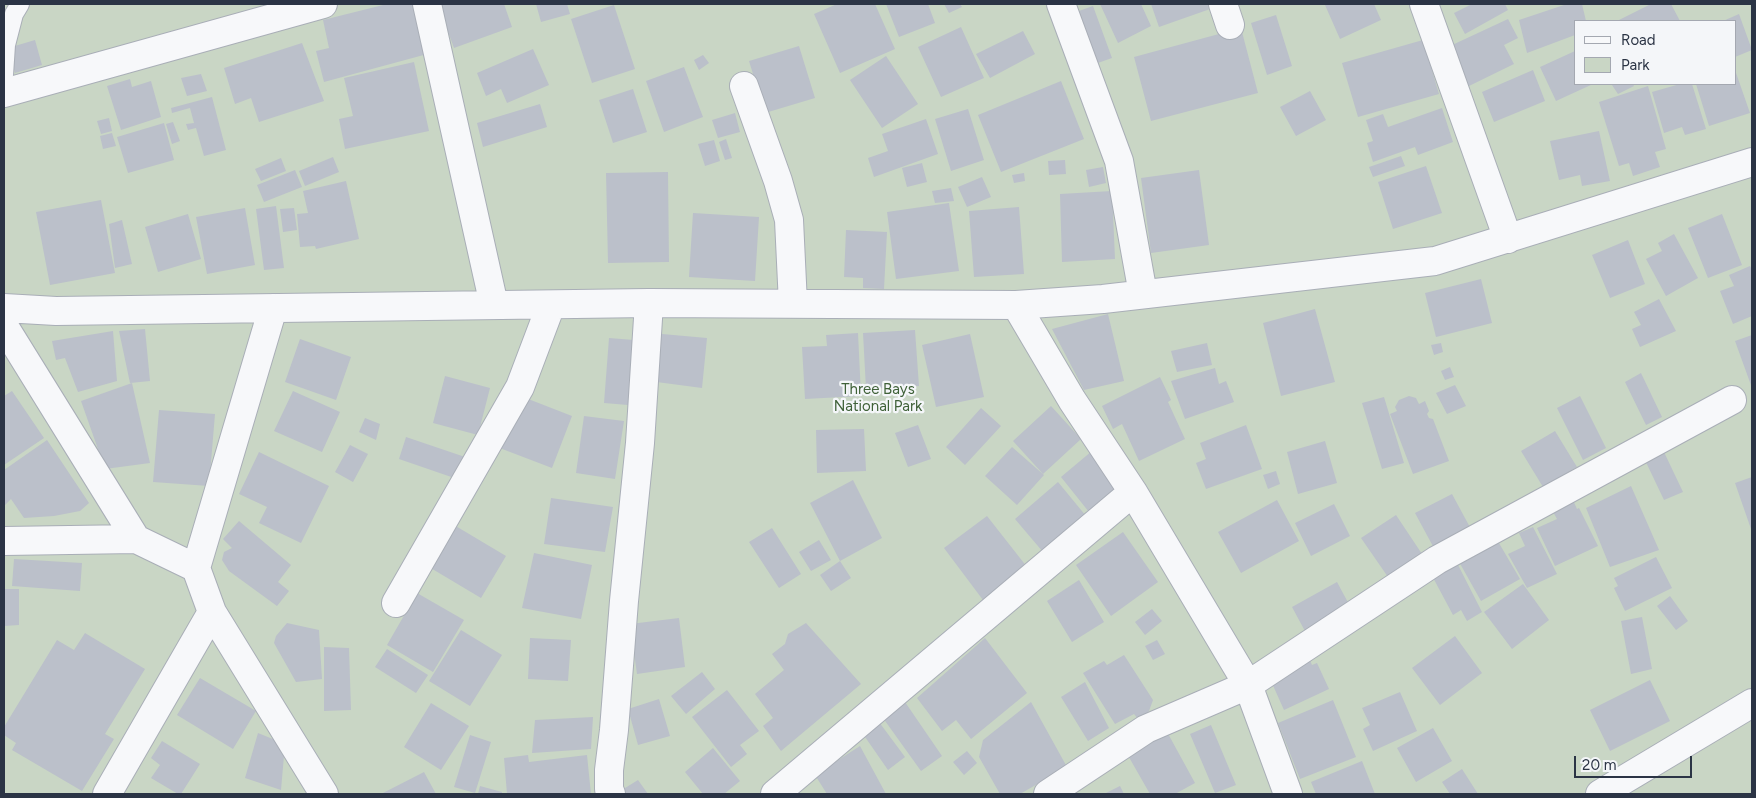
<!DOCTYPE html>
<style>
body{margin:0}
#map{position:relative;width:1756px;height:798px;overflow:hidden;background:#e4e7ec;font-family:Figtree,sans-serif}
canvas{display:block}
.frame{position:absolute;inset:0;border:5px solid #2b3445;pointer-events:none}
.legend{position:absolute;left:1574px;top:20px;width:162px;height:65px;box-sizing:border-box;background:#f4f6f9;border:1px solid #a4a8b1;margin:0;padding:6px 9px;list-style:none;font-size:15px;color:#2b3445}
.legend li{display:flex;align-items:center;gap:10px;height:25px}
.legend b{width:25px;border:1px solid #a4a8b1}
.scale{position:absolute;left:1574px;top:756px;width:118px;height:22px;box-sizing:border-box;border:2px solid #2b3445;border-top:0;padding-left:6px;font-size:15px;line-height:18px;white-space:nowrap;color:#2b3445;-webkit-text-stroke:4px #f4f6f9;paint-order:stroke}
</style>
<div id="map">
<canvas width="1756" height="798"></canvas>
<div class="frame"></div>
<ul class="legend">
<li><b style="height:6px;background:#f7f8fa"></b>Road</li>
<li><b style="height:14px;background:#c9d6c5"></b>Park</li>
</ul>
<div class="scale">20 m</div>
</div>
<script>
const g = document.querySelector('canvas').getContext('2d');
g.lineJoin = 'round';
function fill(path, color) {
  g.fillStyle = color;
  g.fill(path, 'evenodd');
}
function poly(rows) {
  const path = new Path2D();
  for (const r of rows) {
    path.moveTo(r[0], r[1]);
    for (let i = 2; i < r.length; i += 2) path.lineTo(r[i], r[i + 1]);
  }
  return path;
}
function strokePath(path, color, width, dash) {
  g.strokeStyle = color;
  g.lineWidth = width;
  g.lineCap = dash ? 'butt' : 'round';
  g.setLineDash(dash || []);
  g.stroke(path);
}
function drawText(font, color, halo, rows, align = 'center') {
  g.font = font + ' Figtree,sans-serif';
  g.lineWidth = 4.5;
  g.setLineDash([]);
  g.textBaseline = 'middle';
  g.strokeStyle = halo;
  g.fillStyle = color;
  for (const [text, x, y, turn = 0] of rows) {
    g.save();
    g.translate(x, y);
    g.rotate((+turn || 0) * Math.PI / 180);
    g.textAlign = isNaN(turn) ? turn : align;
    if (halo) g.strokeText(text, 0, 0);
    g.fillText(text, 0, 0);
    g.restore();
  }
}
fill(poly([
 [4,4,1752,4,1752,794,4,794],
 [1575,21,1735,21,1735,84,1575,84]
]), '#c9d6c5');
fill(poly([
 [387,4,419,4,431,53,324,82,316,51,329,48,323,20],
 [438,4,504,4,512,27,454,48],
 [536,4,567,4,570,14,541,22],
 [837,4,875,4,895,49,840,73,814,14],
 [886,4,928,4,935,23,899,37],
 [944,4,960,4,962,7,949,13],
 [1100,4,1141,4,1151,26,1118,43],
 [1151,4,1212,4,1213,8,1159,27],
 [1328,4,1374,4,1381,20,1340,39,1325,5],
 [1472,4,1505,4,1508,10,1465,34,1454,13],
 [1567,4,1582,4,1586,21,1575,21,1575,35,1527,53,1519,20],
 [1651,4,1671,4,1680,21,1617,21],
 [614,5,635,69,592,83,571,19],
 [1093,6,1112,58,1095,64,1076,12],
 [1739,14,1752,50,1735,57,1735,21,1723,21],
 [1276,15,1292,66,1267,75,1251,23],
 [1508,19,1518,38,1504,45,1514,64,1469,86,1450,46],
 [961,27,984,78,941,97,918,47],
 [1241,28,1258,93,1151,121,1134,57],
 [1023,31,1035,54,990,78,976,54],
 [35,40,42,65,15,73,8,48],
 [1423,40,1439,94,1358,117,1342,63],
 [302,43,324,101,259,122,251,98,235,104,224,68],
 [799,46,815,98,765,113,749,61],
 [533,49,549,85,507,103,501,89,486,96,477,73],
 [1575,51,1575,84,1593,84,1556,101,1540,67],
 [703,55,709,63,699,70,694,60],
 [886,56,918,104,882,128,850,80],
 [414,62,429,131,345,149,339,119,353,116,344,78],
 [684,67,703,117,664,132,646,81],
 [1533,70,1545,101,1494,122,1482,92],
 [1735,70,1750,113,1709,126,1696,84,1735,84],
 [201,74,207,91,187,96,181,78],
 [130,79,132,87,151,81,161,117,121,130,107,86],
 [1061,81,1084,139,1001,172,978,115],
 [1613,84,1633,84,1634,86,1618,94,1612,85],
 [1680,84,1692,84,1706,129,1685,135,1682,127,1664,133,1652,92],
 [1648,86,1666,149,1655,152,1660,167,1633,176,1629,163,1619,166,1599,102],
 [633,89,647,132,613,143,599,100],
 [1310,91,1326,120,1296,136,1280,107],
 [212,97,226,150,204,156,196,128,188,130,186,124,194,123,190,108,172,113,171,108],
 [540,104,547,127,483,147,477,123],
 [1442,108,1453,142,1418,155,1415,147,1373,162,1367,143,1373,141,1366,120,1383,114,1388,127],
 [968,109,984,160,951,171,935,119],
 [735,113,740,132,718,138,712,120],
 [109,118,112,131,101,134,97,121],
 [926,119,938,154,874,177,868,158,888,151,882,134],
 [173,122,180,141,172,144,166,124],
 [164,123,174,160,128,173,117,137],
 [1599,131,1610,181,1582,186,1580,175,1559,180,1550,141],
 [112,133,116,146,103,149,100,136],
 [726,139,732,158,725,160,719,142],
 [714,140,720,161,705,166,698,144],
 [1401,156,1405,166,1373,177,1369,167],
 [333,157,339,172,305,186,299,171],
 [281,158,286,171,261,181,255,169],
 [1065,160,1066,174,1049,175,1048,161],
 [922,163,927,182,907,187,902,168],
 [1426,166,1442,213,1393,229,1378,182],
 [1103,167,1106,183,1089,187,1086,170],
 [295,170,302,187,264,202,257,185],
 [1199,170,1209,245,1151,253,1141,178],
 [668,172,669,262,608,263,606,173],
 [1024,173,1025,181,1014,183,1012,175],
 [982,177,991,197,967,207,958,187],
 [346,181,359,239,316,249,315,246,300,247,297,214,308,213,303,191],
 [951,188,954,201,935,203,932,191],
 [1112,191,1115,259,1062,262,1060,194],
 [101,200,115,273,50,285,36,212],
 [949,203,959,271,896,279,887,212],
 [276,206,284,268,264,270,256,209],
 [1019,207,1024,274,974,277,969,211],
 [245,208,255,265,207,274,196,217],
 [294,208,297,230,283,232,280,209],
 [693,213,759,217,755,281,689,277],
 [188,214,201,259,158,272,145,227],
 [1722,214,1742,265,1708,278,1688,228],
 [122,220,132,264,115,268,109,224],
 [846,230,887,232,884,289,863,288,863,278,844,277],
 [1674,234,1698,278,1666,296,1646,259,1662,251,1658,243],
 [1628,240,1645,284,1610,298,1592,255],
 [1750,266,1752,270,1752,316,1733,324,1720,291,1734,286,1729,275],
 [1481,279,1492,323,1436,337,1425,293],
 [1659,299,1676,331,1640,347,1632,329,1641,325,1634,312],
 [1315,309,1335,382,1281,396,1263,323],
 [1108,314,1124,381,1084,390,1052,329],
 [145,329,150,381,130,383,119,331],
 [915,330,919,386,866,389,863,333],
 [113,331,117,381,78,392,65,358,56,360,52,341],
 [651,333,707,338,702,388,649,381],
 [858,333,861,396,805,399,802,347,827,346,826,335],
 [970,334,984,397,936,407,922,345],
 [1752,335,1752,388,1735,341],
 [609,338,634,340,628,405,604,403],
 [300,339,351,357,336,400,285,382],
 [1207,343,1212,365,1177,372,1171,351],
 [1441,343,1443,352,1434,355,1431,345],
 [1450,367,1454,377,1445,380,1441,371],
 [1215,368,1219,384,1226,381,1234,402,1185,419,1171,381],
 [1641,373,1662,417,1646,425,1625,382],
 [445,376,490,388,478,435,433,423],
 [1160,377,1171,400,1168,402,1185,439,1139,461,1122,424,1113,429,1102,406],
 [132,383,150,463,105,469,81,401],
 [1455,385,1466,406,1447,414,1436,393],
 [12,391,44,438,4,465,4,396],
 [293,391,340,412,322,452,274,431],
 [518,395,572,416,552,468,497,447],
 [1409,396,1416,398,1419,404,1425,401,1429,411,1427,414,1429,418,1433,419,1449,461,1413,474,1390,414,1397,411,1395,407,1399,400],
 [1580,396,1606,448,1583,460,1557,408],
 [1384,397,1404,463,1382,469,1362,403],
 [1051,406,1081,439,1043,474,1013,441],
 [981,408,1001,426,965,465,946,447],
 [159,410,215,414,209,486,153,482],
 [584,416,624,421,615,479,576,473],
 [365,418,380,424,376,440,359,432],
 [918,425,931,459,908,467,895,433],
 [1246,425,1262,469,1206,489,1196,463,1206,459,1200,443],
 [864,429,866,471,817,473,816,430],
 [1555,431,1577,467,1543,487,1521,451],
 [406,437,468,458,460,480,399,459],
 [47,440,89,503,80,511,54,516,24,518,11,499,5,505,4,503,4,470],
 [1325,441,1337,483,1298,494,1287,452],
 [350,445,368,454,353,482,335,472],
 [1012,447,1044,475,1017,505,985,476],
 [1663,450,1683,492,1664,500,1644,458],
 [1092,451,1120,486,1089,512,1061,477],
 [259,452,329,486,301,543,259,523,267,507,239,494],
 [1276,471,1280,484,1268,489,1263,475],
 [1752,477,1752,528,1751,529,1735,483],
 [853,480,882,538,840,561,810,503],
 [1058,482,1086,516,1043,552,1015,519],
 [1631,486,1659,550,1610,567,1586,508],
 [1452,494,1472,531,1435,550,1415,513],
 [551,498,613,507,605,552,544,544],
 [1572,498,1577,509,1579,508,1598,546,1555,566,1537,528,1557,519,1551,508],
 [1277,500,1299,541,1241,573,1218,532],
 [1334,504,1350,536,1311,556,1295,523],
 [1396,515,1422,554,1388,577,1361,538],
 [987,516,1027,567,983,600,944,548],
 [239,521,291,565,278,582,289,591,277,606,229,571,222,560,224,552,232,548,223,539],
 [454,525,506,556,481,598,429,567],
 [1533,527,1557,574,1527,588,1508,554,1525,546,1519,533],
 [772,528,801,574,779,588,749,542],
 [1123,532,1158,582,1111,616,1076,565],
 [1496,538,1520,579,1481,601,1458,560],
 [819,540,831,560,811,571,799,552],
 [534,553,592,565,581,619,522,608],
 [1656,557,1672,588,1625,611,1614,588,1618,586,1614,578],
 [14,559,82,563,80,591,12,586],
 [1455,559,1482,612,1467,621,1461,610,1453,615,1430,572],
 [840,561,851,578,831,591,820,575],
 [1079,580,1104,622,1072,642,1047,601],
 [1337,582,1351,608,1306,633,1292,607],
 [1523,584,1549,620,1512,649,1484,612],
 [4,589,19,589,19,625,4,626],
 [417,593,464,620,433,672,387,645],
 [1670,596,1688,621,1676,630,1657,606],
 [1152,609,1162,621,1145,635,1135,622],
 [1642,617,1652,669,1631,674,1621,621],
 [679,618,685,667,637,674,630,624],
 [287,623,319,630,322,679,296,682,274,643,276,636],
 [806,623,861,684,781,751,763,726,773,718,755,694,784,670,772,654,785,644,788,634],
 [461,630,502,655,470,706,429,681],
 [85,633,145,669,105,734,114,739,82,791,12,750,16,743,4,735,4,727,57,640,74,650],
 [1455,636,1482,673,1440,705,1412,668],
 [530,638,571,640,568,681,528,679],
 [985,638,1027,693,971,739,956,720,942,731,917,698],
 [1157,640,1165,654,1153,660,1145,646],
 [324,647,349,648,351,710,324,711],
 [387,649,428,675,416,693,375,667],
 [1124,655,1153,700,1149,711,1139,720,1134,714,1115,724,1083,673,1104,661,1107,665],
 [1308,656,1312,665,1317,663,1329,689,1284,710,1271,681],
 [702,672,715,689,686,714,671,696],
 [200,678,256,711,233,749,177,715],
 [1650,680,1670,721,1610,751,1590,710],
 [1085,682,1109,728,1088,741,1061,697],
 [727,690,759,731,740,745,747,754,731,767,692,717],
 [1400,692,1417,731,1373,751,1363,729,1370,725,1362,708],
 [659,699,670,736,638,745,628,709],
 [1333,700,1356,757,1300,779,1278,723],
 [905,702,942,756,921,771,883,718],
 [1031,702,1067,767,1020,794,1000,794,979,757,983,740],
 [431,703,469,726,441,770,404,747],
 [593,717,591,749,532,753,535,720],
 [879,722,905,757,888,770,863,734],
 [1211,725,1236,785,1215,793,1190,734],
 [1433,728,1452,761,1416,782,1397,748],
 [1166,730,1195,783,1175,794,1150,794,1126,752],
 [258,733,285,744,281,790,245,778],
 [470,735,491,742,475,793,454,787],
 [162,741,200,764,181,794,178,794,151,778,160,765,151,758],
 [860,746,886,794,827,794,815,775],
 [713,748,740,781,724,794,703,794,685,772],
 [967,751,977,763,964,775,953,762],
 [528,755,529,762,587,755,591,794,507,794,504,758],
 [1362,761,1375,794,1316,794,1311,782],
 [1462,769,1478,794,1450,794,1442,782],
 [424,772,436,794,381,794],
 [638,780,648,794,618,794,617,793],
 [480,786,502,792,502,794,478,794],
 [1120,786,1124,794,1104,794]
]), '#bbc0ca');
const service = poly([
 [4,75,6,45,14,14,20,4]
]);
const minor = poly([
 [427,4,494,305],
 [1061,4,1119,161,1143,294],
 [1223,4,1230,25],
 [1424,4,1508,239],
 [744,86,778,181,789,220,793,304],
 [4,93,323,4],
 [1016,305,1072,400,1133,492,1248,685,1288,794],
 [4,308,56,311,649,303,1016,305,1103,299,1435,261,1752,162],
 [4,326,136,539,196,568,212,612,324,794],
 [4,541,136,539],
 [196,568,273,308],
 [396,603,520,387,551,305],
 [107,794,212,612],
 [611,794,609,789,609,770,614,730,624,601,640,443,649,303],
 [775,794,1133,492],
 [1048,794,1146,729,1248,685,1437,560,1732,400],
 [1600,794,1752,703]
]);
strokePath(service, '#a9aeb7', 20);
strokePath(minor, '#a9aeb7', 30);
strokePath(service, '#f7f8fa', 18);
strokePath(minor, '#f7f8fa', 28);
drawText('15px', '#3f6138', '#f4f6f9', [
 ["Three Bays",878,390],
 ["National Park",878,407]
]);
</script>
